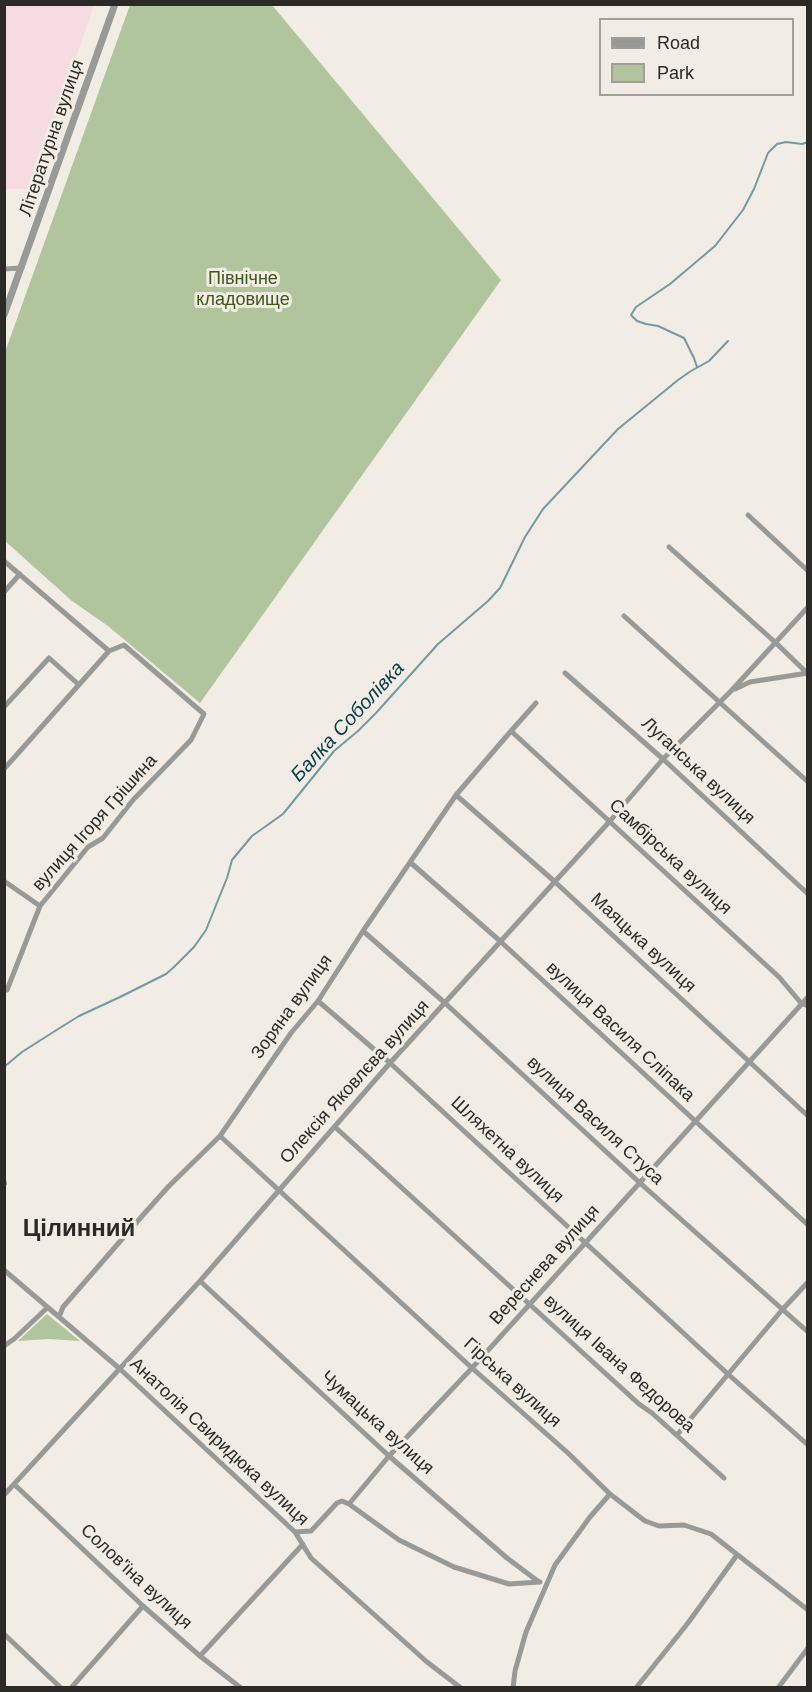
<!DOCTYPE html>
<meta charset="utf-8">
<style>
body{margin:0}
#map{position:relative;width:812px;height:1692px;overflow:hidden;background:#f1ece4;font-family:Arial,sans-serif}
canvas{display:block}
.frame{position:absolute;inset:0;border:6px solid #2b2a27;pointer-events:none}
.legend{position:absolute;left:599px;top:18px;width:195px;height:78px;box-sizing:border-box;background:#f1ece4;border:2px solid #a29e98;margin:0;padding:8px 10px;list-style:none;font-size:18px;color:#2b2a27}
.legend li{display:flex;align-items:center;gap:12px;height:30px}
.legend b{width:30px;border:2px solid #a29e98}
</style>
<div id="map">
<canvas width="812" height="1692"></canvas>
<div class="frame"></div>
<ul class="legend">
<li><b style="height:8px;background:#979a97"></b>Road</li>
<li><b style="height:16px;background:#b0c59c"></b>Park</li>
</ul>
</div>
<script>
const g = document.querySelector('canvas').getContext('2d');
g.lineJoin = 'round';
function fill(path, color) {
  g.fillStyle = color;
  g.fill(path, 'evenodd');
}
function poly(rows) {
  const path = new Path2D();
  for (const r of rows) {
    path.moveTo(r[0], r[1]);
    for (let i = 2; i < r.length; i += 2) path.lineTo(r[i], r[i + 1]);
  }
  return path;
}
function strokePath(path, color, width, dash) {
  g.strokeStyle = color;
  g.lineWidth = width;
  g.lineCap = dash ? 'butt' : 'round';
  g.setLineDash(dash || []);
  g.stroke(path);
}
function drawText(font, color, halo, rows, align = 'center') {
  g.font = font + ' Arial,sans-serif';
  g.lineWidth = 6;
  g.setLineDash([]);
  g.textBaseline = 'middle';
  g.strokeStyle = halo;
  g.fillStyle = color;
  for (const [text, x, y, turn = 0] of rows) {
    g.save();
    g.translate(x, y);
    g.rotate((+turn || 0) * Math.PI / 180);
    g.textAlign = isNaN(turn) ? turn : align;
    if (halo) g.strokeText(text, 0, 0);
    g.fillText(text, 0, 0);
    g.restore();
  }
}
fill(poly([
 [5,4,94,5,31,189,5,189]
]), '#f6dbe1');
fill(poly([
 [130,5,272,5,501,280,200,703,108,626,72,601,5,541,5,352],
 [47,1314,80,1341,49,1339,18,1341]
]), '#b0c59c');
strokePath(poly([
 [697,367,694,358,684,338,658,326,646,324,637,321,631,315,636,307,670,284,715,246,743,210,754,189,768,153,777,144,786,142,802,144,808,142],
 [4,1067,22,1052,55,1031,79,1016,120,997,166,974,174,967,194,947,206,930,227,878,232,860,252,836,283,814,334,751,358,731,376,713,438,644,488,601,500,588,525,537,543,509,618,429,678,380,691,371,709,361,728,341],
 [4,1175,6,1184,4,1185]
]), '#7299a6', 2);
strokePath(poly([
 [4,269,22,268],
 [748,515,808,571],
 [669,547,776,643,808,674],
 [4,561,109,651],
 [4,592,20,574],
 [624,616,808,782],
 [565,673,663,759,808,894],
 [735,689,750,682,808,673],
 [4,707,49,658,78,684],
 [511,731,779,977,801,1003,808,1006],
 [4,769,109,651,124,645,204,714,191,740,133,800,103,838,88,847,40,906,7,990,4,990],
 [456,795,554,881,808,1116],
 [411,863,500,941,808,1225],
 [4,881,40,906],
 [363,931,445,1003,640,1183,808,1332],
 [318,1001,390,1063,729,1375,808,1445],
 [335,1127,639,1404,652,1413,724,1478],
 [220,1136,472,1368,568,1453,610,1494,645,1521,659,1526,684,1525,711,1534,808,1610],
 [4,1270,120,1369,295,1532,311,1558,427,1662,461,1688],
 [200,1281,389,1456,507,1558,539,1582],
 [59,1317,63,1307,143,1215,169,1186,220,1136,291,1033,318,1001,363,931,456,795,511,731,536,703],
 [4,1346,14,1339,47,1308],
 [677,1435,782,1310,808,1282],
 [15,1485,143,1606,200,1656,241,1688],
 [4,1495,200,1281,390,1063,610,821,663,759,731,691,808,607],
 [349,1504,399,1540,454,1567,509,1584,540,1582],
 [295,1532,311,1531,337,1503,342,1501,349,1504,389,1456,472,1368,808,997],
 [4,1634,61,1688],
 [200,1656,303,1544],
 [71,1688,143,1606],
 [513,1688,515,1671,526,1632,555,1565,590,1517,610,1494],
 [636,1688,688,1623,737,1555],
 [778,1688,808,1648]
]), '#979a97', 5);
strokePath(poly([
 [4,315,115,4]
]), '#979a97', 7);
drawText('18px', '#2b2a27', '#f1ece4', [
 ["Літературна вулиця",52,138,-71],
 ["Луганська вулиця",698,771,43],
 ["вулиця Ігоря Грішина",95,823,-48],
 ["Самбірська вулиця",670,857,43],
 ["Маяцька вулиця",643,943,43],
 ["Зоряна вулиця",292,1007,-54],
 ["вулиця Василя Сліпака",620,1032,43],
 ["Олексія Яковлєва вулиця",355,1082,-48],
 ["вулиця Василя Стуса",595,1121,43],
 ["Шляхетна вулиця",507,1150,43],
 ["Вереснева вулиця",545,1265,-48],
 ["вулиця Івана Федорова",619,1364,42],
 ["Гірська вулиця",512,1383,42],
 ["Чумацька вулиця",377,1423,42],
 ["Анатолія Свиридюка вулиця",219,1442,43],
 ["Солов'їна вулиця",136,1577,43]
]);
drawText('18px', '#3c5718', '#f1ece4', [
 ["Північне",243,279],
 ["кладовище",243,300]
]);
drawText('italic 20px', '#0a3c4c', '#f1ece4', [
 ["Балка Соболівка",348,722,-47]
]);
drawText('bold 24px', '#2b2a27', '#f1ece4', [
 ["Цілинний",79,1229]
]);
</script>
